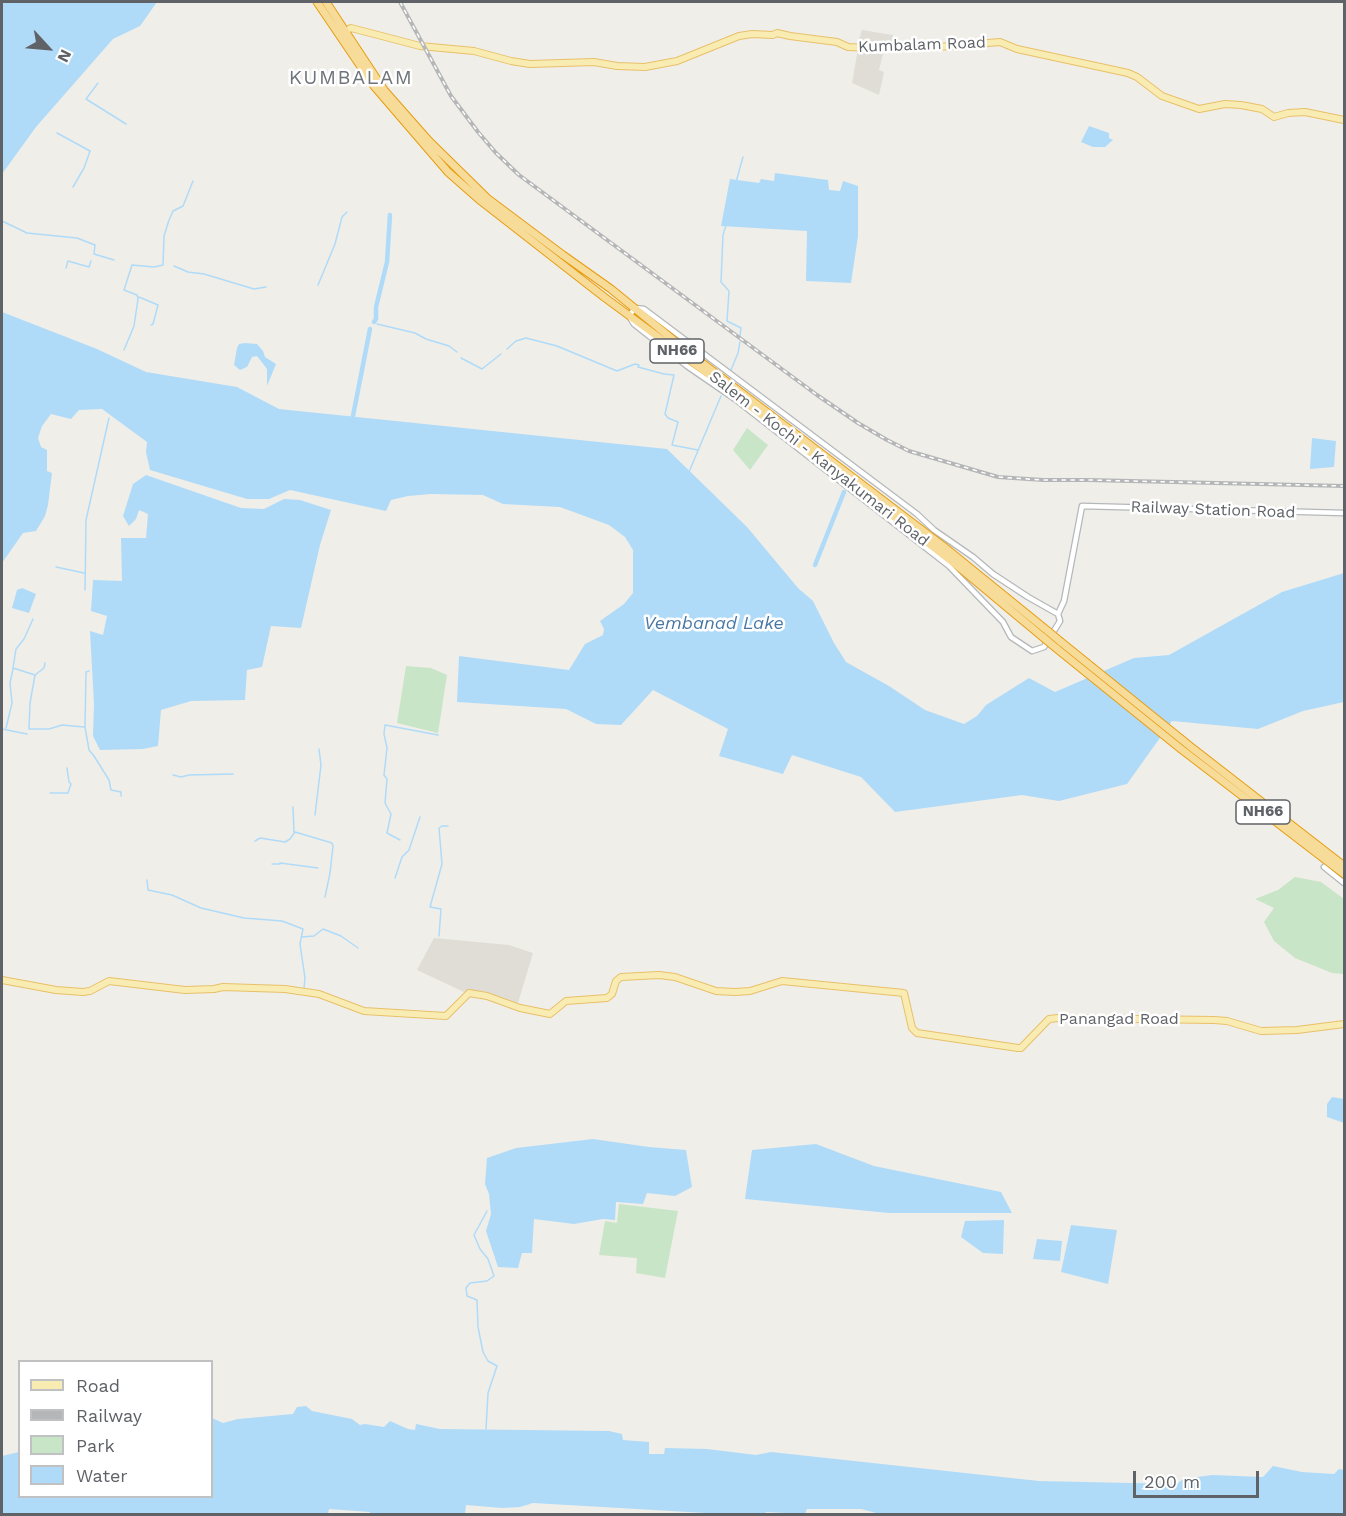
<!DOCTYPE html>
<style>
body{margin:0}
#map{position:relative;width:1346px;height:1516px;overflow:hidden;background:#f0eee8;font-family:"Work Sans",sans-serif}
canvas{display:block}
.frame{position:absolute;inset:0;border:3px solid #5f6367;pointer-events:none}
.legend{position:absolute;left:18px;top:1360px;width:195px;height:138px;box-sizing:border-box;background:#fff;border:2px solid #bfc1c2;margin:0;padding:8px 10px;list-style:none;font-size:18px;color:#5f6367}
.legend li{display:flex;align-items:center;gap:12px;height:30px}
.legend b{width:30px;border:2px solid #bfc1c2}
.north{position:absolute;left:18px;top:18px;width:60px;height:60px;-webkit-text-stroke:4px #fff;paint-order:stroke;rotate:116deg;font-size:16px;font-weight:700;line-height:24px;text-align:center;color:#5f6367}
.north::after{content:'';display:block;margin:auto;width:21px;height:27px;background:#5f6367;clip-path:polygon(50% 0,100% 100%,50% 72%,0 100%)}
.scale{position:absolute;left:1133px;top:1471px;width:126px;height:27px;box-sizing:border-box;border:3px solid #5f6367;border-top:0;padding-left:8px;font-size:18px;line-height:21px;white-space:nowrap;color:#5f6367;-webkit-text-stroke:4px #fff;paint-order:stroke}
</style>
<div id="map">
<canvas width="1346" height="1516"></canvas>
<div class="frame"></div>
<ul class="legend">
<li><b style="height:8px;background:#f9ecb3"></b>Road</li>
<li><b style="height:8px;background:#b5b6b7"></b>Railway</li>
<li><b style="height:16px;background:#c8e5c7"></b>Park</li>
<li><b style="height:16px;background:#afdbf9"></b>Water</li>
</ul>
<div class="north">N</div>
<div class="scale">200 m</div>
</div>
<script>
const g = document.querySelector('canvas').getContext('2d');
g.lineJoin = 'round';
function fill(path, color) {
  g.fillStyle = color;
  g.fill(path, 'evenodd');
}
function poly(rows) {
  const path = new Path2D();
  for (const r of rows) {
    path.moveTo(r[0], r[1]);
    for (let i = 2; i < r.length; i += 2) path.lineTo(r[i], r[i + 1]);
  }
  return path;
}
function strokePath(path, color, width, dash) {
  g.strokeStyle = color;
  g.lineWidth = width;
  g.lineCap = dash ? 'butt' : 'round';
  g.setLineDash(dash || []);
  g.stroke(path);
}
function drawText(font, color, halo, rows, align = 'center') {
  g.font = font + ' "Work Sans",sans-serif';
  g.lineWidth = 5;
  g.setLineDash([]);
  g.textBaseline = 'middle';
  g.strokeStyle = halo;
  g.fillStyle = color;
  for (const [text, x, y, turn = 0] of rows) {
    g.save();
    g.translate(x, y);
    g.rotate((+turn || 0) * Math.PI / 180);
    g.textAlign = isNaN(turn) ? turn : align;
    if (halo) g.strokeText(text, 0, 0);
    g.fillText(text, 0, 0);
    g.restore();
  }
}
fill(poly([
 [862,30,893,35,891,48,857,46],
 [858,49,883,54,879,70,884,72,879,95,852,83],
 [434,938,509,945,533,953,518,1003,496,996,467,990,464,992,417,970]
]), '#e0ddd6');
fill(poly([
 [747,428,768,445,750,470,733,450],
 [406,666,431,668,447,675,438,733,397,723],
 [1295,877,1321,882,1344,899,1344,974,1332,973,1295,958,1274,941,1264,922,1274,908,1255,899,1278,890],
 [619,1204,678,1211,665,1278,636,1273,637,1258,599,1255,605,1221,617,1223]
]), '#c8e5c7');
fill(poly([
 [2,2,157,2,140,26,113,39,36,127,2,174],
 [1089,126,1109,133,1109,138,1113,140,1105,147,1093,147,1081,142],
 [775,173,828,180,829,190,840,191,843,181,858,186,858,236,851,283,806,281,807,231,721,226,730,179,759,183,761,179,774,181],
 [2,312,97,349,146,372,237,387,279,409,667,449,747,527,798,588,813,601,834,643,846,662,889,686,925,710,964,724,977,716,986,705,1029,678,1055,692,1134,658,1169,655,1282,592,1344,573,1344,702,1303,711,1258,729,1172,721,1127,784,1059,801,1022,795,895,812,861,777,792,755,783,774,719,756,728,729,653,690,621,725,596,724,566,709,457,702,459,656,569,670,585,644,603,635,604,629,600,621,624,604,633,593,633,550,625,537,609,525,560,507,503,504,483,495,431,494,408,496,391,500,386,511,290,490,269,499,247,499,150,470,146,452,147,442,102,409,79,410,71,419,51,414,42,426,38,438,41,447,47,450,47,471,52,473,48,505,45,516,36,531,23,533,2,563],
 [245,343,257,344,263,351,265,357,276,364,267,386,267,369,257,356,252,357,247,367,240,370,234,365,237,348,239,344],
 [1312,438,1336,441,1334,467,1310,469],
 [146,475,241,508,264,509,284,499,300,500,331,510,320,545,301,628,271,626,262,667,247,670,245,700,191,701,161,710,158,746,143,749,100,750,93,736,94,704,90,631,103,635,107,616,91,611,93,580,122,581,121,538,146,538,148,514,139,510,136,519,129,526,123,516,133,484],
 [22,588,36,594,29,613,12,608,17,590],
 [1332,1097,1344,1099,1344,1123,1327,1117,1327,1104],
 [593,1139,649,1147,686,1150,692,1187,675,1196,647,1193,643,1204,616,1202,615,1220,603,1219,574,1224,534,1219,532,1253,522,1253,518,1268,498,1267,486,1231,491,1214,489,1194,485,1184,487,1158,516,1148],
 [816,1144,874,1166,1001,1192,1012,1213,889,1213,745,1199,752,1150],
 [1004,1220,1003,1254,983,1253,961,1237,965,1221],
 [1071,1225,1117,1230,1108,1284,1061,1272],
 [1037,1239,1062,1241,1060,1261,1033,1259],
 [306,1406,312,1411,352,1419,360,1425,365,1424,384,1427,390,1421,408,1429,415,1430,416,1424,440,1429,609,1431,622,1434,623,1440,649,1442,649,1454,664,1454,665,1448,707,1449,756,1455,771,1452,1039,1481,1177,1484,1183,1479,1212,1475,1263,1477,1273,1466,1302,1472,1334,1474,1339,1469,1344,1470,1344,1514,880,1514,861,1509,807,1509,805,1514,766,1512,765,1514,723,1514,533,1503,520,1507,502,1508,466,1505,465,1514,370,1514,370,1512,329,1509,328,1514,2,1514,2,1456,19,1452,20,1496,212,1496,212,1418,223,1423,238,1419,293,1414,297,1407]
]), '#afdbf9');
strokePath(poly([
 [98,83,86,99,126,124],
 [57,133,90,151,84,168,73,187],
 [736,182,743,157],
 [2,221,27,233,77,238,95,245,94,254,114,260],
 [726,225,723,235,721,282,729,291,727,321,741,328,740,336],
 [174,266,188,272,204,274,254,289,266,287],
 [66,268,68,261,89,267,91,261],
 [318,285,335,244,342,217,347,212],
 [139,297,158,305,153,324,151,325],
 [377,324,415,333,426,339,449,346,457,352],
 [507,349,516,341,526,338,557,346,617,371,635,364,639,365,638,367,664,374,674,375,665,414,668,418,678,422,672,445,698,450],
 [124,350,134,326,138,299,137,295,124,290,132,265,154,267,163,265,164,236,169,220,173,211,183,206,193,181],
 [461,358,482,369,501,354],
 [731,370,738,353,740,342],
 [689,472,721,396],
 [56,567,84,573],
 [85,590,86,520,109,418],
 [33,619,24,639,16,649,13,668,35,675,44,668,45,663],
 [89,671,86,672,85,727,89,750,94,756,109,780,111,790,121,792,121,796],
 [35,675,30,703,29,729,49,729,62,725,84,727],
 [6,728,12,703,10,683,13,669],
 [2,729,27,734],
 [173,775,181,777,189,775,233,774],
 [50,793,68,793,71,784,69,782,67,768],
 [293,807,294,832],
 [315,815,321,765,319,749],
 [400,840,387,833,391,814,385,803,387,779,384,775,387,748,384,734,385,725,438,735],
 [255,841,260,838,285,842,290,839,295,832,332,843,333,846,330,873,325,897],
 [280,863,318,868],
 [272,864,280,864],
 [395,878,402,857,409,850,420,817],
 [147,880,148,890,172,895,201,908,244,918,282,921,303,929,300,944,305,978,304,989],
 [439,936,441,909,430,907,442,864,439,828,442,826,448,826],
 [301,937,314,936,323,929,341,936,358,948],
 [486,1429,488,1393,497,1366,488,1361,483,1352,478,1327,477,1300,467,1296,466,1288,470,1283,487,1281,494,1276,488,1259,480,1249,474,1235,487,1211]
]), '#afdbf9', 1.5);
strokePath(poly([
 [374,322,376,319,376,307,387,262,390,215],
 [352,421,370,329],
 [815,565,844,492]
]), '#afdbf9', 4.5);
const minor = poly([
 [635,308,644,309,668,327,917,514,934,530,973,557,993,574,1028,597,1058,614,1060,621,1044,647,1032,651,1011,637,1003,622,949,566,735,399,687,366,634,324,629,316,635,308],
 [1058,614,1064,601,1082,506,1344,513],
 [1324,867,1344,883]
]);
const major = poly([
 [344,32,351,28,420,46,474,51,511,61,530,64,594,62,617,66,645,67,677,61,739,36,752,34,773,35,777,33,790,36,837,42,848,47,871,48,938,47,1000,42,1017,49,1128,73,1137,77,1162,96,1199,109,1225,104,1241,105,1262,109,1274,117,1288,113,1305,112,1344,120],
 [2,980,56,990,83,992,90,991,109,981,185,990,214,989,223,987,285,989,319,994,364,1011,446,1016,469,993,487,996,520,1008,550,1014,566,1001,607,998,612,994,616,981,621,977,659,975,675,977,716,991,735,992,750,991,782,981,904,993,912,1028,917,1033,1018,1048,1021,1048,1049,1019,1058,1018,1214,1020,1227,1021,1261,1031,1297,1030,1344,1024]
]);
const highway = poly([
 [317,2,374,86,448,172,481,201,604,297,715,379,954,563,1044,638],
 [326,2,384,90,429,141,487,198,563,255,611,289,693,356,943,546,1049,632],
 [1061,642,1191,747,1344,866],
 [1056,648,1181,749,1344,874]
]);
strokePath(minor, '#b5b8bb', 7);
strokePath(major, '#e8c069', 8);
strokePath(highway, '#e79d11', 9);
strokePath(minor, '#fff', 4.5);
strokePath(major, '#f9ecb3', 6);
strokePath(highway, '#f6db99', 7);
const rail = poly([
 [400,2,451,96,478,132,496,153,519,175,817,395,858,423,887,440,909,451,998,477,1043,480,1088,480,1344,486]
]);
strokePath(rail, '#b5b6b7', 4);
strokePath(rail, '#fff', 1.5, [4.5]);
const highwayBridge = poly([
 [1049,632,1061,642],
 [1044,638,1056,648]
]);
strokePath(highwayBridge, '#e79d11', 9, []);
strokePath(highwayBridge, '#f6db99', 7);
for (const [x, y, w] of [
 [677,351,54],
 [1263,812,54]
]) {
  const box = new Path2D();
  box.roundRect(x - w / 2, y - 12, w, 24, 4.5);
  g.fillStyle = '#fff';
  g.fill(box);
  strokePath(box, '#5f6367', 1.5);
}
drawText('bold 15px', '#5f6367', null, [
 ["NH66",677,351],
 ["NH66",1263,812]
]);
drawText('16px', '#5f6367', '#fff', [
 ["Kumbalam Road",922,45,-2],
 ["Salem - Kochi - Kanyakumari Road",819,459,38],
 ["Railway Station Road",1213,510,2],
 ["Panangad Road",1119,1019]
]);
drawText('italic 18px', '#4877a2', '#fff', [
 ["Vembanad Lake",714,624]
]);
g.letterSpacing = '1.5px';
drawText('20px', '#707579', '#fff', [
 ["KUMBALAM",351,78]
]);
g.letterSpacing = '0px';
</script>
